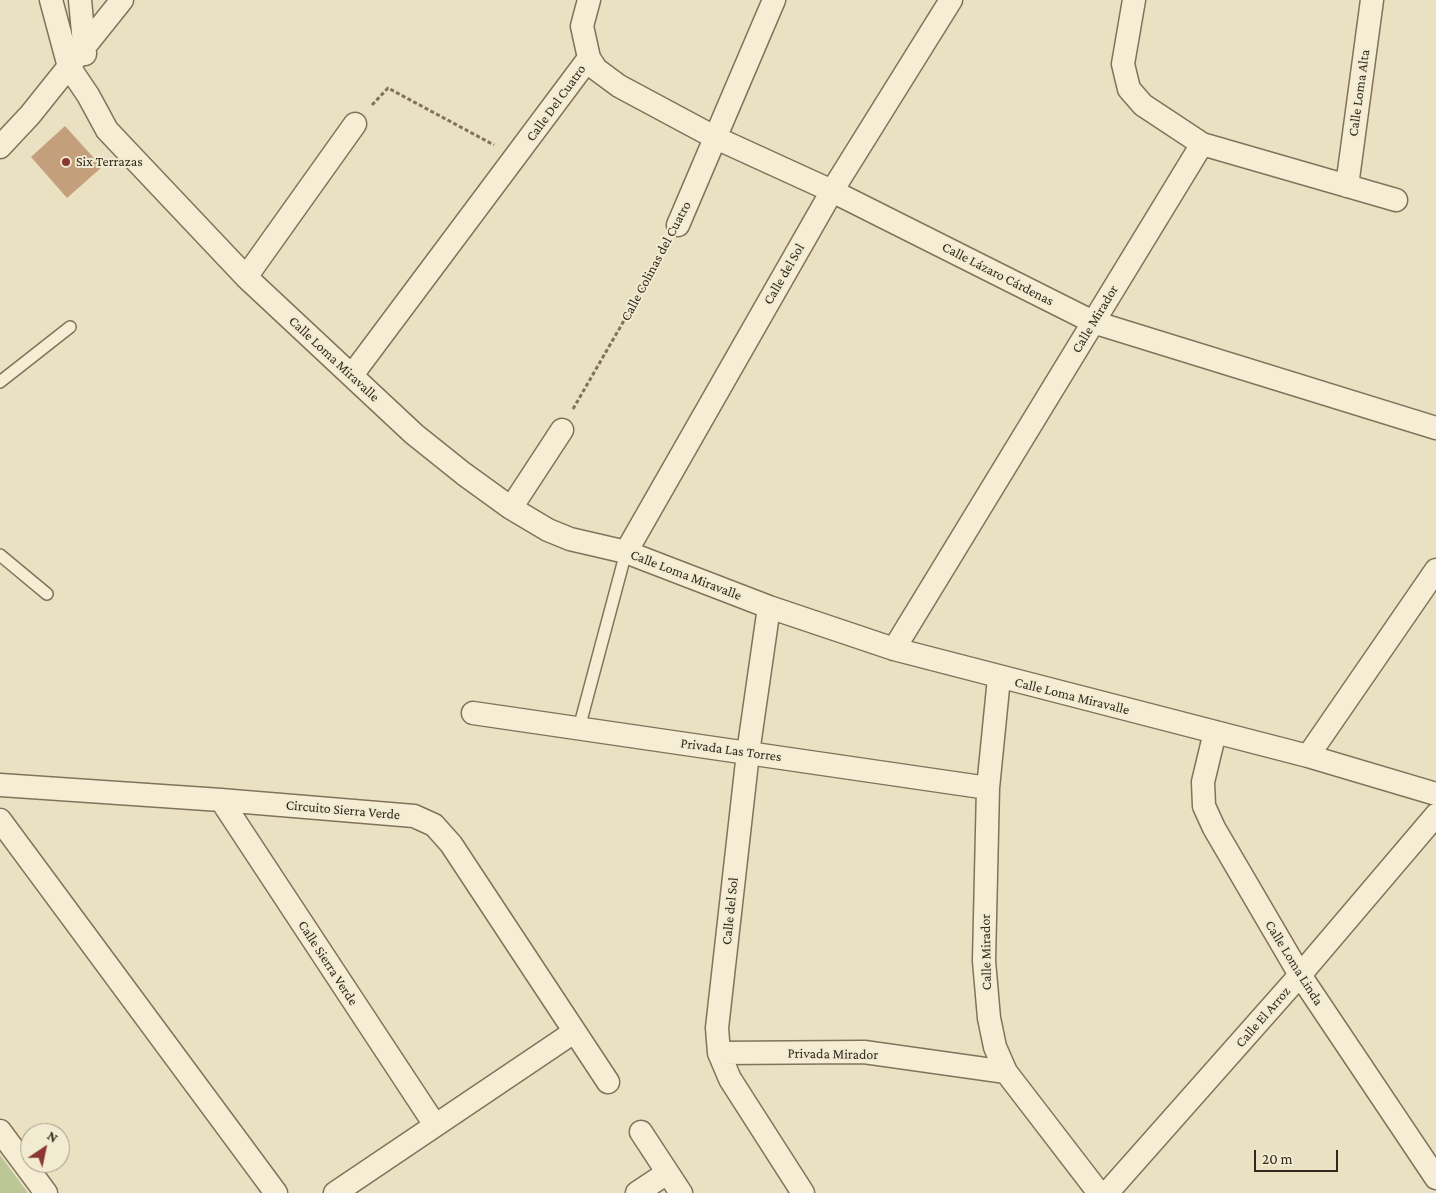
<!DOCTYPE html>
<meta charset="utf-8">
<style>
body{margin:0}
#map{position:relative;width:1436px;height:1193px;overflow:hidden;background:#e9e1c2;font-family:"Crimson Pro",serif}
canvas{display:block}
.north{position:absolute;left:20px;top:1123px;width:50px;height:50px;box-sizing:border-box;background:#f1ebd1;border:1px solid #a59d89;border-radius:50%;rotate:34deg;font-size:14px;font-weight:700;line-height:20px;text-align:center;color:#32291e}
.north::after{content:'';display:block;margin:auto;width:18px;height:22px;background:#8a3731;clip-path:polygon(50% 0,100% 100%,50% 72%,0 100%)}
.scale{position:absolute;left:1254px;top:1150px;width:84px;height:22px;box-sizing:border-box;border:2px solid #32291e;border-top:0;padding-left:6px;font-size:15px;line-height:18px;white-space:nowrap;color:#32291e;-webkit-text-stroke:4px #f1ebd1;paint-order:stroke}
</style>
<div id="map">
<canvas width="1436" height="1193"></canvas>
<div class="north">N</div>
<div class="scale">20 m</div>
</div>
<script>
const g = document.querySelector('canvas').getContext('2d');
g.lineJoin = 'round';
function fill(path, color) {
  g.fillStyle = color;
  g.fill(path, 'evenodd');
}
function poly(rows) {
  const path = new Path2D();
  for (const r of rows) {
    path.moveTo(r[0], r[1]);
    for (let i = 2; i < r.length; i += 2) path.lineTo(r[i], r[i + 1]);
  }
  return path;
}
function strokePath(path, color, width, dash) {
  g.strokeStyle = color;
  g.lineWidth = width;
  g.lineCap = dash ? 'butt' : 'round';
  g.setLineDash(dash || []);
  g.stroke(path);
}
function drawText(font, color, halo, rows, align = 'center') {
  g.font = font + ' "Crimson Pro",serif';
  g.lineWidth = 4;
  g.setLineDash([]);
  g.textBaseline = 'middle';
  g.strokeStyle = halo;
  g.fillStyle = color;
  for (const [text, x, y, turn = 0] of rows) {
    g.save();
    g.translate(x, y);
    g.rotate((+turn || 0) * Math.PI / 180);
    g.textAlign = isNaN(turn) ? turn : align;
    if (halo) g.strokeText(text, 0, 0);
    g.fillText(text, 0, 0);
    g.restore();
  }
}
fill(poly([
 [0,1155,28,1193,0,1193]
]), '#bdc697');
fill(poly([
 [65,126,102,167,67,198,31,157]
]), '#c49f7b');
const service = poly([
 [0,382,70,327],
 [0,555,47,594],
 [579,728,626,552]
]);
const minor = poly([
 [51,0,69,67,88,95,107,130,246,277,414,434,464,474,511,508,548,530,570,539,626,552,769,607,894,649,1308,756,1436,794],
 [80,0,85,54],
 [589,0,582,26,589,58,596,69,619,86,716,138,832,191,1093,322,1436,428],
 [1134,0,1123,64,1129,89,1143,105,1202,144,1396,200],
 [0,147,30,115,122,0],
 [1347,186,1372,0],
 [678,225,774,0],
 [246,277,355,124],
 [352,375,589,58],
 [511,508,562,430],
 [626,552,832,191,951,0],
 [769,607,748,753,717,1028,719,1053,730,1079,803,1193],
 [894,649,1202,144],
 [999,678,988,788,984,961,989,1018,995,1047,1006,1072,1099,1193],
 [473,713,988,788],
 [1215,732,1203,782,1204,806,1214,828,1300,975,1436,1178],
 [1308,756,1436,570],
 [0,785,221,800,414,816,434,825,451,844,608,1082],
 [221,800,435,1125],
 [0,820,276,1193],
 [719,1053,864,1052,1006,1072],
 [0,1131,46,1193],
 [641,1132,681,1193],
 [335,1193,574,1032],
 [637,1193,667,1173],
 [1107,1193,1300,975,1436,815]
]);
strokePath(service, '#81725b', 14);
strokePath(minor, '#81725b', 25);
strokePath(poly([
 [372,105,388,88,494,145],
 [573,409,667,246]
]), '#81725b', 3, [4, 2.5]);
strokePath(service, '#f5eed4', 11);
strokePath(minor, '#f5eed4', 22);
for (const [x, y, r, color] of [
 [66,162,5,"#8a3731"]
]) {
  const dot = new Path2D();
  dot.arc(x, y, r, 0, 2 * Math.PI);
  g.fillStyle = color;
  g.fill(dot);
  strokePath(dot, '#f1ebd1', 2);
}
drawText('14px', '#32291e', '#f1ebd1', [
 ["Calle Loma Alta",1359,93,-82],
 ["Calle Del Cuatro",556,103,-54],
 ["Calle Colinas del Cuatro",656,261,-62],
 ["Calle del Sol",784,274,-60],
 ["Calle Lázaro Cárdenas",998,274,27],
 ["Calle Mirador",1095,319,-59],
 ["Calle Loma Miravalle",334,359,43],
 ["Calle Loma Miravalle",686,575,21],
 ["Calle Loma Miravalle",1072,696,14],
 ["Privada Las Torres",731,750,8],
 ["Circuito Sierra Verde",343,810,5],
 ["Calle del Sol",730,911,-84],
 ["Calle Mirador",986,952,-91],
 ["Calle Sierra Verde",328,963,57],
 ["Calle Loma Linda",1294,963,58],
 ["Calle El Arroz",1263,1017,-49],
 ["Privada Mirador",833,1054,1]
]);
drawText('14px', '#32291e', '#f1ebd1', [
 ["Six Terrazas",76,162]
], 'left');
</script>
